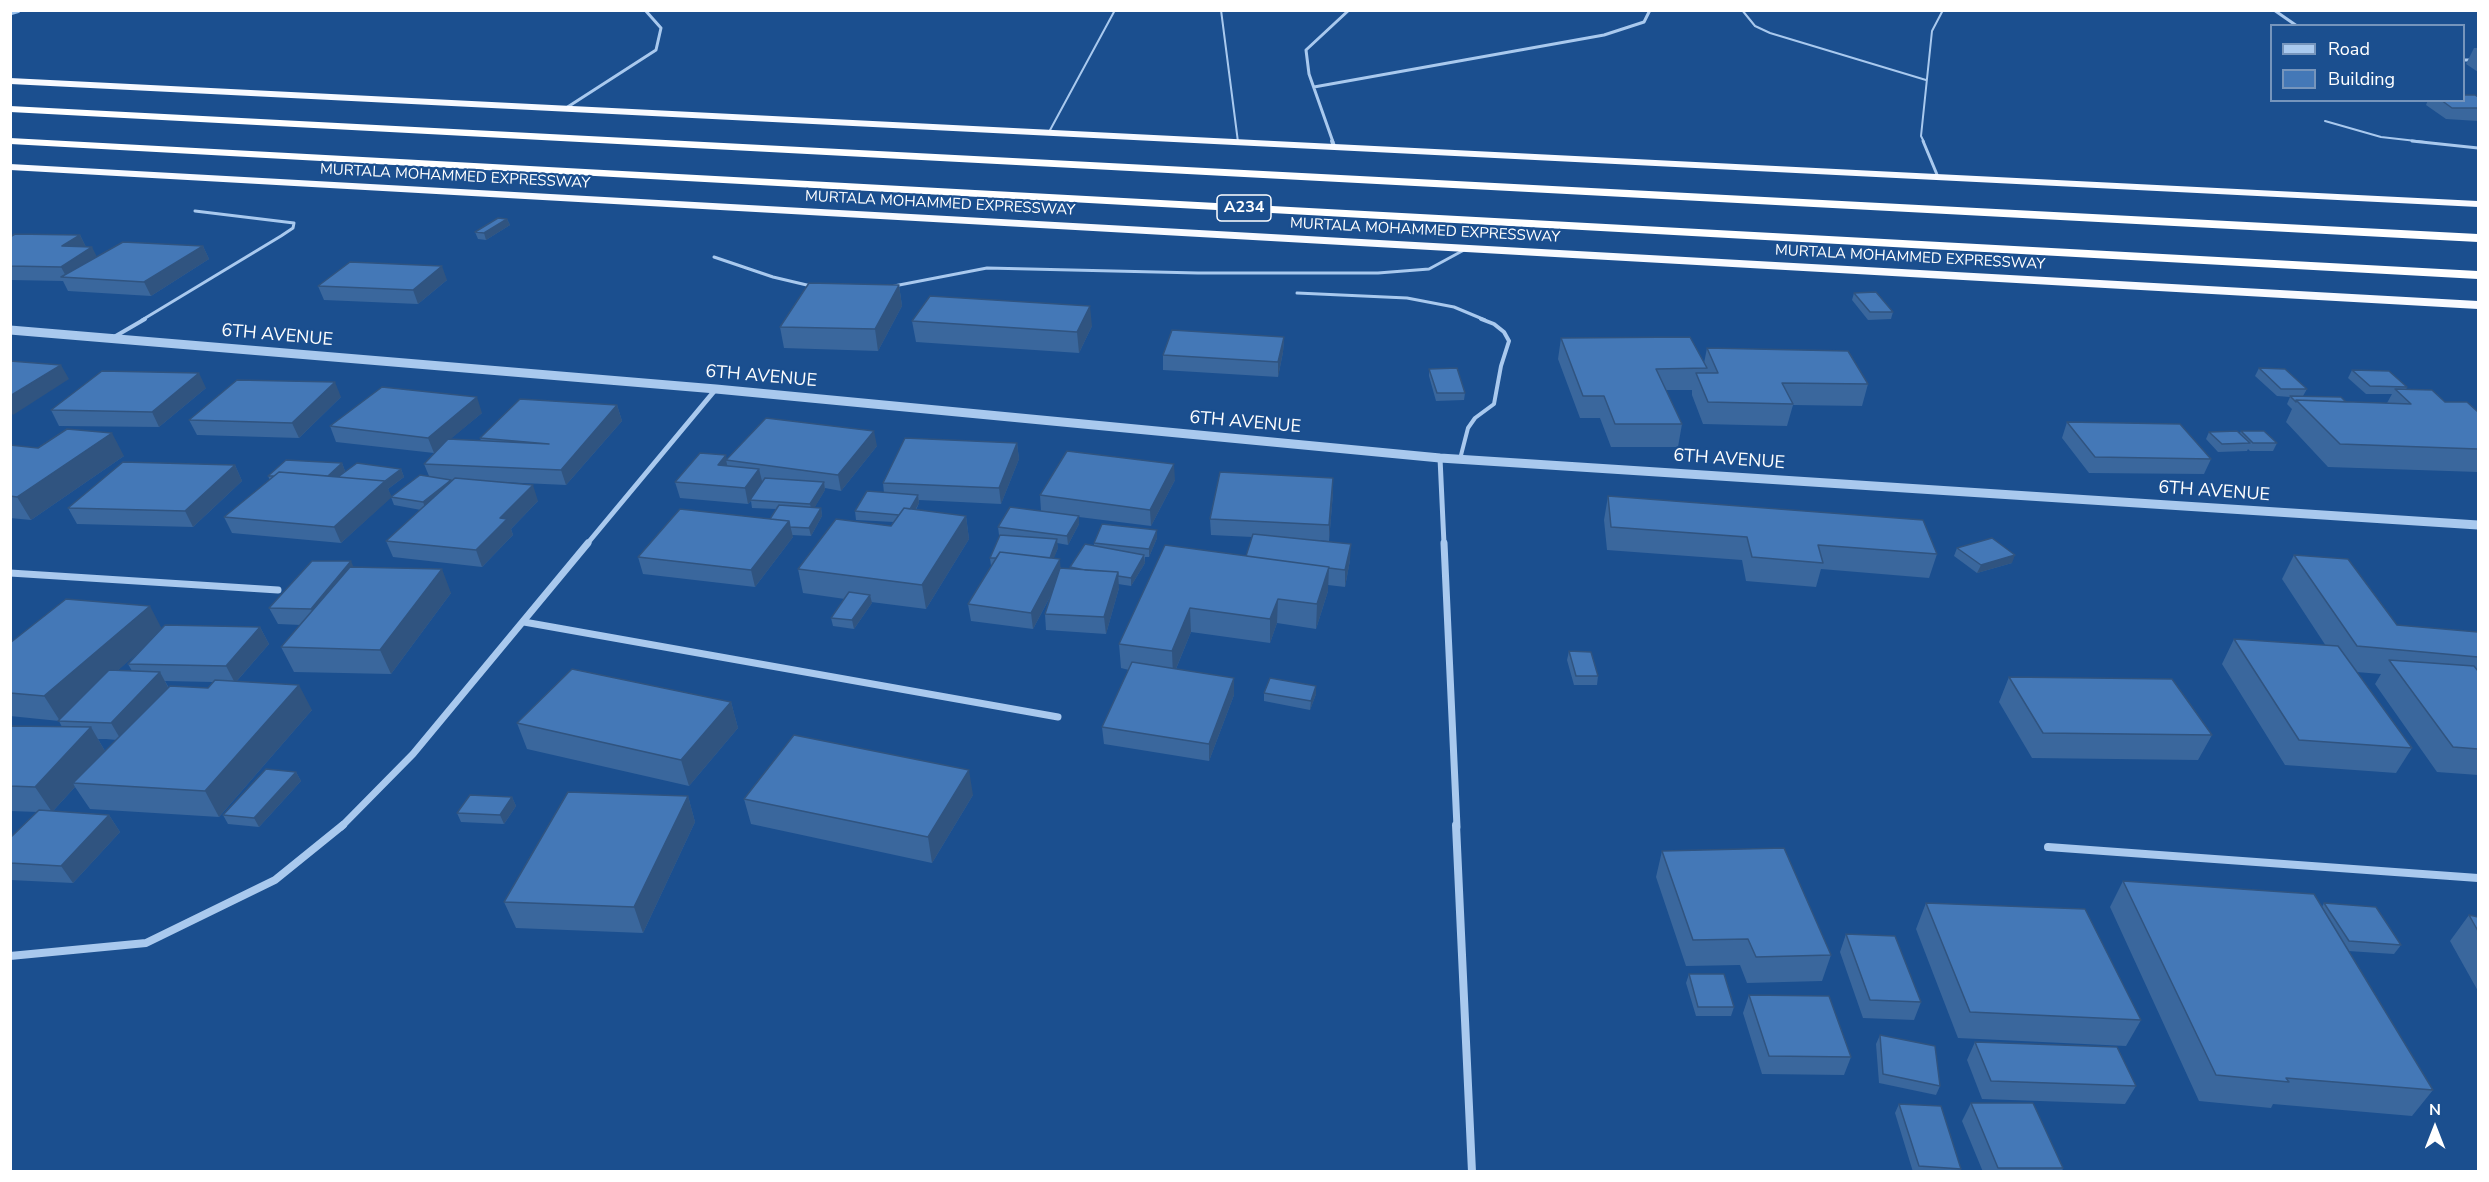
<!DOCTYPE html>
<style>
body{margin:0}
#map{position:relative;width:2489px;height:1182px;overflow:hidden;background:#1b4f8f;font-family:"Nunito Sans",sans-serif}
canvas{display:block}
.frame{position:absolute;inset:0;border:12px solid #fff;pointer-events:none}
.legend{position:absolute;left:2270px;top:24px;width:195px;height:78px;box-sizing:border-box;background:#1b4f8f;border:2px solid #7695bc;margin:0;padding:8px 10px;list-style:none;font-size:18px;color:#fff}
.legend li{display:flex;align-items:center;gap:12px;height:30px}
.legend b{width:30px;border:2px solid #7695bc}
.north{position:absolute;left:2405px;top:1098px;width:60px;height:60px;-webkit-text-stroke:4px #1b4f8f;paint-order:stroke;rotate:0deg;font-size:16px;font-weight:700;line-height:24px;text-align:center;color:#fff}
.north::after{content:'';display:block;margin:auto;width:21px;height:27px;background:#fff;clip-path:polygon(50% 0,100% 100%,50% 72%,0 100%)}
</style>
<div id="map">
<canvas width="2489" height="1182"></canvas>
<div class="frame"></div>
<ul class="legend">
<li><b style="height:8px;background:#a9c9ee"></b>Road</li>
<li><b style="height:16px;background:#4478b7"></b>Building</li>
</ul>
<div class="north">N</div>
</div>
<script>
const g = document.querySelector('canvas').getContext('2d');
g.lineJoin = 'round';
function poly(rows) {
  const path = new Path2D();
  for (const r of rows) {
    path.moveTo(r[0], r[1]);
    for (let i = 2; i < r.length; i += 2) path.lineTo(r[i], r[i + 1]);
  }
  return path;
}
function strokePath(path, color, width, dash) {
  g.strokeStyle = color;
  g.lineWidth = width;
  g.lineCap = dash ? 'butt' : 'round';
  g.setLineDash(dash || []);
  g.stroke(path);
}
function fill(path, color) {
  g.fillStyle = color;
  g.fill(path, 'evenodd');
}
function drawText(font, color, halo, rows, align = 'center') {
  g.font = font + ' "Nunito Sans",sans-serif';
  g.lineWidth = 4.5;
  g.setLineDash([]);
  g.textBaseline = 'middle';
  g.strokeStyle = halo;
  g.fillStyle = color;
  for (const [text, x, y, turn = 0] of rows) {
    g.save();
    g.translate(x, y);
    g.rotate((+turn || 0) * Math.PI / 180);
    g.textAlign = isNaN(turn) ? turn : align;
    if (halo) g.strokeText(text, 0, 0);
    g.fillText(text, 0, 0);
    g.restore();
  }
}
strokePath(poly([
 [10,12,17,10]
]), '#9cc4f0', 7);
strokePath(poly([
 [1221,10,1238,142],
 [1742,10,1755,26,1770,33,1926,80],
 [2325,121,2381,137,2425,142],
 [1049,132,1115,10],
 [1924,142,1921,136,1932,31,1943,10]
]), '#a9c9ee', 2);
strokePath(poly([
 [1923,141,1938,177],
 [2412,141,2478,148],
 [714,257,773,277,811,286],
 [894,286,987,268,1198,273,1378,273,1429,269,1464,250],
 [1297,293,1407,298,1454,307,1485,320],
 [142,320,281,236,293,228,294,223,195,211]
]), '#a9c9ee', 3);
strokePath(poly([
 [114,337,145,319],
 [1460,459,1468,428,1475,418,1494,404,1501,366,1509,341,1504,332,1494,324,1481,319]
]), '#a9c9ee', 4);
strokePath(poly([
 [2274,10,2297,26],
 [2464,60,2478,60],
 [1314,87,1604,35,1644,22,1650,10],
 [566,108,656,50,661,28,645,10],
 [1333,142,1309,74,1306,50,1349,10]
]), '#a9c9ee', 3);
strokePath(poly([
 [1332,141,1334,146]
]), '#a9c9ee', 4);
strokePath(poly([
 [1440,458,1444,544],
 [587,544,716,389]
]), '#a9c9ee', 5);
strokePath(poly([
 [1444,543,1457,827],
 [10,573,278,590],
 [524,622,1058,717],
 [341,827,413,754,588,543]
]), '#a9c9ee', 7);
strokePath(poly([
 [1456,825,1472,1172],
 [2048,847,2478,878],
 [10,956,146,943,275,880,343,825]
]), '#a9c9ee', 8);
strokePath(poly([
 [10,330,716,389,1440,458,2478,525]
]), '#a9c9ee', 9);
fill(poly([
 [10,78,2478,201,2478,207,10,84,10,78],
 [10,164,2478,301,2478,309,10,170,10,164]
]), '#f8faff');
fill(poly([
 [10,106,2478,234,2478,242,10,112,10,106],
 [10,138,2478,271,2478,279,10,144,10,138]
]), '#fff');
fill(poly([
 [2474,48,2478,48,2478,72,2466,64],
 [2478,97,2478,121,2446,119,2426,105,2428,100,2463,100],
 [507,219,510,225,486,240,478,239,475,232],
 [80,235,86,247,97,257,203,246,209,259,151,296,68,291,63,281,10,280,10,237],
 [447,280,418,304,324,300,318,286],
 [899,285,902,306,878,351,784,348,780,327],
 [1854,293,1893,312,1891,319,1868,320,1852,300],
 [912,321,1092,326,1079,353,916,342],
 [1284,337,1283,352,1278,377,1163,370,1163,355],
 [1561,338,1704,363,1707,348,1868,384,1862,406,1793,405,1787,426,1703,424,1692,395,1692,390,1666,390,1682,424,1678,447,1611,447,1600,418,1580,418,1558,359],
 [2259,368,2307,389,2303,396,2346,402,2387,403,2392,394,2366,394,2348,378,2352,370,2407,387,2406,390,2478,412,2478,472,2328,467,2286,422,2292,409,2287,404,2290,397,2277,396,2255,376],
 [1429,369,1465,393,1464,400,1436,401,1429,376],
 [206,388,159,427,59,426,51,410],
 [341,397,299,438,197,435,189,420],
 [617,405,622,421,566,485,501,482,538,501,511,529,513,535,482,567,393,557,386,541,421,510,394,505,391,497,341,543,232,533,224,517,270,480,268,476,342,463,345,471,401,469,404,477,388,489,391,497,429,476,424,464,437,450,434,453,336,442,330,426,482,413,450,439,481,441,480,438],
 [2067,422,2211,459,2204,474,2089,473,2062,438],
 [2241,431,2277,443,2273,451,2250,451,2248,449,2247,451,2218,452,2206,439,2209,432,2240,433],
 [1017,443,1019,459,1001,504,919,500,919,503,916,510,966,516,969,539,926,609,871,602,872,603,854,629,833,626,831,618,845,599,803,593,798,569,891,526,894,522,856,520,855,511,884,493,883,483],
 [10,445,124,456,31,520,10,518],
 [877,446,841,491,825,488,825,490,814,508,821,508,822,516,811,536,792,535,793,537,755,587,643,574,638,557,770,519,776,509,752,508,751,501,748,504,680,498,675,482,727,460],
 [235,465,242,481,193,527,77,524,68,508],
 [1175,480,1151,526,1079,517,1079,524,1068,545,1057,543,1058,548,1053,559,1061,568,1070,569,1070,567,1094,546,1094,543,1157,530,1157,538,1149,557,1145,557,1145,563,1131,586,1118,584,1119,588,1106,634,1046,630,1045,614,1050,597,1033,629,971,621,968,604,991,566,990,558,1000,536,999,535,998,527,1041,511,1040,495],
 [1333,493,1329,541,1316,540,1350,560,1345,587,1328,585,1328,591,1316,629,1277,623,1270,643,1191,632,1176,669,1234,678,1234,695,1209,761,1104,744,1102,727,1129,670,1121,668,1119,644,1246,556,1252,537,1211,535,1210,519],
 [1608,496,1937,554,1929,578,1821,569,1816,587,1746,581,1742,560,1607,550,1604,520],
 [1957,548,2012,563,1977,573,1954,556],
 [2294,555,2397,625,2478,632,2478,775,2437,772,2375,684,2381,674,2356,672,2412,748,2396,773,2285,765,2222,664,2234,639,2326,646,2282,579],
 [354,567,451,593,391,674,294,672,281,647,301,625,278,624,269,608],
 [260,627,269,644,236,682,312,710,219,817,90,809,75,787,53,811,109,815,120,832,73,883,10,880,10,838,38,812,10,811,10,726,62,727,59,721,10,716,10,643,162,628],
 [139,651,128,664,132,671,117,671],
 [165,681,213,682,208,688,169,688],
 [98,739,106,739,117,740,105,751],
 [1569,651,1598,676,1597,685,1574,685,1567,660],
 [2009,677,2212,735,2198,760,2032,758,1999,702],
 [1316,686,1316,694,1310,710,1264,701,1264,693],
 [731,702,738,728,689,786,527,749,517,723],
 [296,772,301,781,259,827,228,824,223,815],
 [973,795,932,863,751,824,744,799],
 [688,796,695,822,643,933,516,928,504,902],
 [512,797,516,806,504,824,461,822,457,813],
 [1662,851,1831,955,1822,981,1747,983,1740,965,1686,966,1656,877],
 [2123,881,2322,907,2324,903,2401,945,2394,954,2348,951,2433,1090,2412,1116,2273,1104,2271,1108,2199,1101,2110,907],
 [1926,903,2141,1020,2126,1046,1958,1038,1916,929],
 [2469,915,2478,917,2478,991,2450,941],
 [1846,934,1921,1002,1914,1020,1863,1018,1840,952],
 [1689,974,1734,1007,1731,1016,1696,1016,1686,983],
 [1749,995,1851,1057,1844,1075,1762,1074,1743,1013],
 [1880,1035,1940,1086,1936,1095,1879,1083,1876,1044],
 [1975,1042,2136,1086,2125,1104,1982,1099,1967,1060],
 [1971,1103,2063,1168,2062,1172,1983,1172,1962,1121],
 [1899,1104,1961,1169,1960,1172,1913,1172,1895,1113]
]), '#3a679d');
fill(poly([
 [507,219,510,225,486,240,484,233],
 [80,235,87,249,62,246],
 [203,246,209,259,151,296,144,282],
 [92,247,99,261,67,278,61,267],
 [442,266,447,280,418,304,413,290],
 [899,285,902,306,878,351,875,329],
 [1090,306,1092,326,1079,353,1077,332],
 [1284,337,1283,352,1278,377,1278,362],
 [61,365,69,379,13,415,10,411,10,396],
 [199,373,206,388,159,427,152,412],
 [335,382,341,397,299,438,292,423],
 [477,397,482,413,434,453,428,438],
 [617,405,622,421,566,485,561,470],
 [874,431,877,446,841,491,838,475],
 [112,433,124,456,31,520,17,497],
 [1017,443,1019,459,1001,504,999,488],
 [726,455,727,460,726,460,729,472,718,465],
 [342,463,345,471,335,481,325,479],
 [1174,464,1175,480,1151,526,1150,510],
 [235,465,242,481,193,527,185,511],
 [401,469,404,477,388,489,392,497,341,543,334,527,378,487],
 [759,469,763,485,750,500,751,501,748,504,745,488],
 [1333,478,1333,493,1329,541,1329,525],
 [451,480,454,488,426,510,423,502],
 [824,482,825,490,812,512,810,504],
 [533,485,538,501,511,529,513,535,482,567,476,550,500,518],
 [918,495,919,503,908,523,907,515],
 [821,508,822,516,811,536,809,528],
 [966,516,969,539,926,609,922,585],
 [1079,516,1079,524,1068,545,1067,536],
 [789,521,793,537,755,587,751,570],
 [1157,530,1157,538,1149,557,1149,549],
 [1057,539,1058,548,1049,571,1048,562],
 [1351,544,1350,560,1345,587,1345,570],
 [1144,555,1145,563,1131,586,1131,578],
 [2015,555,2012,563,1977,573,1981,565],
 [1060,559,1061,576,1033,629,1031,613],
 [351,561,358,578,319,625,311,609],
 [1329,567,1328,591,1316,629,1317,604],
 [442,569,451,593,391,674,380,650],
 [1118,572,1119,588,1106,634,1104,617],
 [870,595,872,603,854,629,852,620],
 [1278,599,1277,623,1270,643,1270,619],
 [150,606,163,631,60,721,44,696],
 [1190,608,1191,632,1173,676,1172,651],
 [260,627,269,644,235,683,226,666],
 [160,672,169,689,121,740,111,723],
 [1234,678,1234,695,1209,761,1209,744],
 [299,685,312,710,219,817,205,791],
 [1316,686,1316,694,1310,710,1311,701],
 [731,702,738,728,689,786,681,760],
 [91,727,106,753,73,783,75,787,52,812,35,787],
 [969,770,973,795,932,863,928,837],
 [296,772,301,781,259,827,254,818],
 [688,796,695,822,643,933,634,907],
 [512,797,516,806,504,824,500,815],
 [109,815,120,832,73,883,61,866]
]), '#305480');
const building = poly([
 [2463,95,2475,95,2478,97,2478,108,2452,108,2441,100,2463,100,2463,95],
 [498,218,507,219,484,233,475,232,498,218],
 [15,234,80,235,62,246,92,247,61,267,10,266,10,237,15,234],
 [123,242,203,246,144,282,61,277,123,242],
 [350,262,442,266,413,290,318,286,350,262],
 [809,283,899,285,875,329,780,327,809,283],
 [1876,292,1893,312,1870,312,1854,293,1876,292],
 [930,296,1090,306,1077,332,912,321,930,296],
 [1172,330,1284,337,1278,362,1163,355,1172,330],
 [1690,337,1707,368,1656,369,1682,424,1615,424,1604,396,1583,396,1561,338,1690,337],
 [1707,348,1848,351,1868,384,1782,383,1793,404,1708,402,1696,373,1718,373,1707,348],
 [10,361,61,365,10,396,10,361],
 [1457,368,1465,393,1437,393,1429,369,1457,368],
 [2259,368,2285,369,2307,389,2281,389,2259,368],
 [2352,370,2389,371,2407,387,2370,386,2352,370],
 [102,371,199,373,152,412,51,410,102,371],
 [237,380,335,382,292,423,189,420,237,380],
 [382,387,477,397,428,438,330,426,382,387],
 [2395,389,2432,390,2445,402,2467,402,2478,412,2478,449,2340,444,2296,400,2411,404,2395,389],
 [2290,396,2341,397,2346,402,2296,400,2296,402,2290,396],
 [520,399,617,405,561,470,424,464,448,439,549,444,480,438,520,399],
 [766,418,874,431,838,475,726,460,766,418],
 [2067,422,2180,424,2211,459,2095,457,2067,422],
 [67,429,112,433,17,497,10,496,10,445,38,448,67,429],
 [2237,431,2250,443,2222,444,2209,432,2237,431],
 [2241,431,2264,431,2277,443,2253,443,2241,431],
 [905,438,1017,443,999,488,883,483,905,438],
 [1067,451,1174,464,1150,510,1040,495,1067,451],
 [700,453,726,455,718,465,759,469,745,488,675,482,700,453],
 [286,460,342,463,328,476,279,472,274,476,268,476,286,460],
 [123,462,235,465,185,511,68,508,123,462],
 [357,463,401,469,385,481,338,477,357,463],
 [279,472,385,481,334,527,224,517,279,472],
 [1220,472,1333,478,1329,525,1210,519,1220,472],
 [420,475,451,480,423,502,391,497,420,475],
 [455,478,533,485,500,518,507,519,476,550,386,541,455,478],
 [765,478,824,482,810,504,750,500,765,478],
 [867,491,918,495,910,509,904,508,899,515,855,511,867,491],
 [1608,496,1923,520,1937,554,1818,545,1823,563,1752,557,1747,537,1611,527,1608,496],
 [779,505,821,508,809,528,790,527,789,521,770,519,779,505],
 [1010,507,1079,516,1067,536,998,527,1010,507],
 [904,508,966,516,922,585,798,569,836,519,891,526,904,508],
 [680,509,789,521,751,570,638,557,680,509],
 [1102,524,1157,530,1149,549,1094,543,1102,524],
 [1253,534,1351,544,1345,570,1329,568,1329,567,1246,556,1253,534],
 [1000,535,1057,539,1050,558,1000,552,996,558,990,558,1000,535],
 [1992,538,2015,555,1981,565,1957,548,1992,538],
 [1085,544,1144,555,1131,578,1118,576,1118,572,1085,570,1070,567,1085,544],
 [1165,545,1329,567,1317,604,1278,599,1270,619,1190,608,1172,651,1119,644,1165,545],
 [1000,552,1060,559,1031,613,968,604,1000,552],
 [2294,555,2348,559,2397,625,2478,632,2478,657,2357,646,2294,555],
 [312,561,351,561,311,609,269,608,312,561],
 [350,567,442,569,380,650,281,647,350,567],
 [1060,568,1118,572,1104,617,1045,614,1060,568],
 [849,592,870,595,852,620,831,618,849,592],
 [66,599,150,606,44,696,10,693,10,643,66,599],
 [165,625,260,627,226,666,128,664,165,625],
 [2234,639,2338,646,2412,748,2299,740,2234,639],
 [1569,651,1591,652,1598,676,1576,676,1569,651],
 [2389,660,2474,666,2478,671,2478,749,2453,747,2389,660],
 [1132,662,1234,678,1209,744,1102,727,1132,662],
 [572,669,731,702,681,760,517,723,572,669],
 [109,670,160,672,111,723,58,721,109,670],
 [2009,677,2172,679,2212,735,2043,733,2009,677],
 [1270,678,1316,686,1311,701,1264,693,1270,678],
 [215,680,299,685,205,791,73,783,170,686,208,688,215,680],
 [10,726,91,727,35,787,10,786,10,726],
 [794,735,969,770,928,837,744,799,794,735],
 [266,769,296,772,254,818,223,815,266,769],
 [568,792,688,796,634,907,504,902,568,792],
 [470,795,512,797,500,815,457,813,470,795],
 [39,810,109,815,61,866,10,863,10,838,39,810],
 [1784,848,1831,955,1756,957,1748,939,1693,940,1662,851,1784,848],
 [2123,881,2314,894,2433,1090,2286,1078,2289,1082,2216,1075,2123,881],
 [1926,903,2085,909,2141,1020,1970,1012,1926,903],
 [2324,903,2376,907,2401,945,2349,941,2324,903],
 [2469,915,2478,917,2478,931,2469,915],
 [1846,934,1895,936,1921,1002,1870,1000,1846,934],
 [1689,974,1724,974,1734,1007,1698,1007,1689,974],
 [1749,995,1829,996,1851,1057,1769,1056,1749,995],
 [1880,1035,1935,1046,1940,1086,1883,1074,1880,1035],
 [1975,1042,2117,1047,2136,1086,1991,1081,1975,1042],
 [1971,1103,2033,1103,2063,1168,1998,1168,1971,1103],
 [1899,1104,1941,1106,1961,1169,1919,1166,1899,1104]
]);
fill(building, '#4478b7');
strokePath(building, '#305480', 1.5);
drawText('15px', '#fff', '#1b4f8f', [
 ["MURTALA MOHAMMED EXPRESSWAY",455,177,3],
 ["MURTALA MOHAMMED EXPRESSWAY",940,204,3],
 ["MURTALA MOHAMMED EXPRESSWAY",1425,231,3],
 ["MURTALA MOHAMMED EXPRESSWAY",1910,258,3]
]);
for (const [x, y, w] of [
 [1244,208,54]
]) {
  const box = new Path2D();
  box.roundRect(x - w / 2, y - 13, w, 26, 4.5);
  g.fillStyle = '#1b4f8f';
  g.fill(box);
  strokePath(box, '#fff', 1.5);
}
drawText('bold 16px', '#fff', null, [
 ["A234",1244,208]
]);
drawText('18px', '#fff', '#1b4f8f', [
 ["6TH AVENUE",277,336,5],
 ["6TH AVENUE",761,377,5],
 ["6TH AVENUE",1245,423,5],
 ["6TH AVENUE",1729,460,4],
 ["6TH AVENUE",2214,492,4]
]);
</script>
